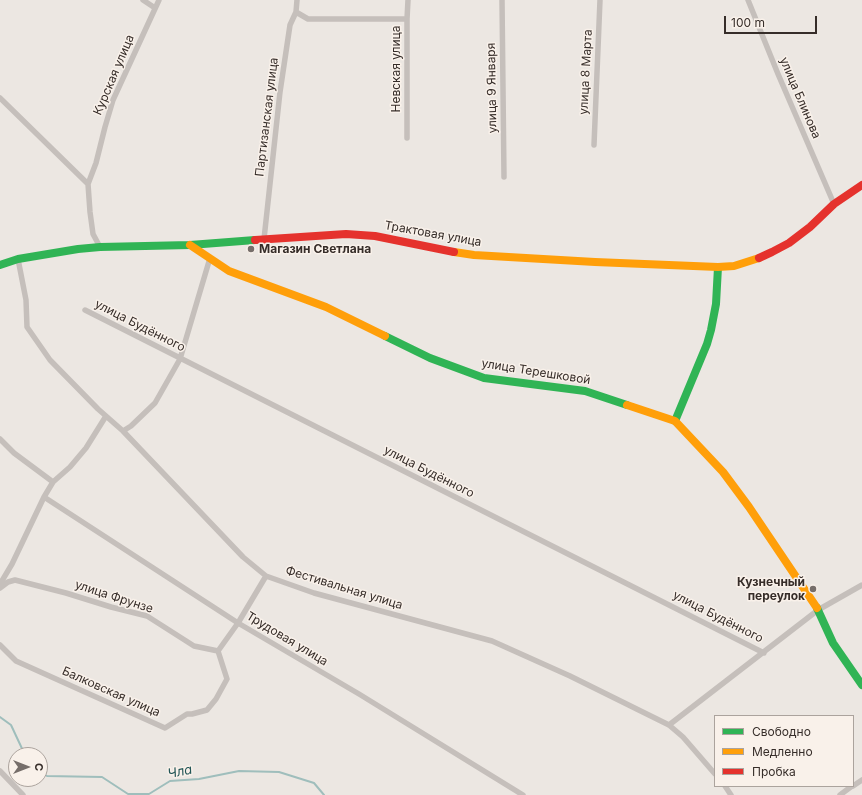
<!DOCTYPE html>
<meta charset="utf-8">
<style>
body{margin:0}
#map{position:relative;width:862px;height:795px;overflow:hidden;background:#ece7e2;font-family:Inter,sans-serif}
canvas{display:block}
.legend{position:absolute;left:714px;top:715px;width:140px;height:72px;box-sizing:border-box;background:#f9f1ea;border:1px solid #aba39d;margin:0;padding:5px 7px;list-style:none;font-size:12px;color:#362d29}
.legend li{display:flex;align-items:center;gap:8px;height:20px}
.legend b{width:20px;border:1px solid #aba39d}
.north{position:absolute;left:8px;top:747px;width:40px;height:40px;box-sizing:border-box;background:#f9f1ea;border:1px solid #aba39d;border-radius:50%;rotate:90deg;font-size:11px;font-weight:700;line-height:16px;text-align:center;color:#362d29}
.north::after{content:'';display:block;margin:auto;width:14px;height:18px;background:#766e6a;clip-path:polygon(50% 0,100% 100%,50% 72%,0 100%)}
.scale{position:absolute;left:724px;top:16px;width:93px;height:18px;box-sizing:border-box;border:2px solid #362d29;border-top:0;padding-left:5px;font-size:12px;line-height:14px;white-space:nowrap;color:#362d29;-webkit-text-stroke:3px #f9f1ea;paint-order:stroke}
</style>
<div id="map">
<canvas width="862" height="795"></canvas>
<ul class="legend">
<li><b style="height:5px;background:#30b455"></b>Свободно</li>
<li><b style="height:5px;background:#ff9f0a"></b>Медленно</li>
<li><b style="height:5px;background:#e5322d"></b>Пробка</li>
</ul>
<div class="north">С</div>
<div class="scale">100 m</div>
</div>
<script>
const g = document.querySelector('canvas').getContext('2d');
g.lineJoin = 'round';
function poly(rows) {
  const path = new Path2D();
  for (const r of rows) {
    path.moveTo(r[0], r[1]);
    for (let i = 2; i < r.length; i += 2) path.lineTo(r[i], r[i + 1]);
  }
  return path;
}
function strokePath(path, color, width, dash) {
  g.strokeStyle = color;
  g.lineWidth = width;
  g.lineCap = dash ? 'butt' : 'round';
  g.setLineDash(dash || []);
  g.stroke(path);
}
function drawText(font, color, halo, rows, align = 'center') {
  g.font = font + ' Inter,sans-serif';
  g.lineWidth = 3;
  g.setLineDash([]);
  g.textBaseline = 'middle';
  g.strokeStyle = halo;
  g.fillStyle = color;
  for (const [text, x, y, turn = 0] of rows) {
    g.save();
    g.translate(x, y);
    g.rotate((+turn || 0) * Math.PI / 180);
    g.textAlign = isNaN(turn) ? turn : align;
    if (halo) g.strokeText(text, 0, 0);
    g.fillText(text, 0, 0);
    g.restore();
  }
}
strokePath(poly([
 [0,717,11,725,25,755],
 [40,772,47,776,102,777,128,794,149,794,170,781,199,779,239,771,279,772,314,783,324,795]
]), '#9fbebc', 2);
strokePath(poly([
 [143,0,155,8],
 [502,0,504,177],
 [748,0,778,74,834,204],
 [296,12,308,19,407,19],
 [0,98,88,184,90,212,93,234,100,247],
 [407,138,407,19,408,0],
 [594,145,600,0],
 [88,184,96,163,105,127,113,100,159,0],
 [264,239,280,92,290,25,296,12,297,0],
 [18,259,26,300,27,327,50,360,98,409,123,431,243,557,266,576,314,593,492,641,570,676,669,725,683,737,715,774],
 [85,310,764,653],
 [123,431,131,426,155,403,180,359,210,258],
 [0,439,14,453,53,482],
 [44,497,238,623,359,694,523,795],
 [0,584,12,564,44,497,53,482,70,467,86,448,106,416],
 [0,588,8,582,15,580,66,593,111,607,147,616,194,646,218,651],
 [0,645,16,661,165,728,187,714,192,714,207,710,216,699,227,679,218,651,238,623,266,576],
 [669,725,818,610,862,585],
 [0,771,23,795],
 [725,786,731,795],
 [853,786,862,780],
 [840,795,852,786]
]), '#c5bfbb', 5.5);
strokePath(poly([
 [0,265,18,259,78,249,100,247,190,245,255,240],
 [385,336,430,358,484,378,585,391,627,405],
 [675,421,707,344,711,330,716,304,718,267],
 [817,608,833,643,862,685]
]), '#30b455', 8);
strokePath(poly([
 [190,245,229,271,326,307,385,336],
 [454,252,474,255,595,262,718,267,734,266,759,258],
 [627,405,675,421,723,472,749,507,817,608]
]), '#ff9f0a', 8);
strokePath(poly([
 [255,240,346,234,375,236,454,252],
 [759,258,772,252,789,243,810,227,834,204,862,185]
]), '#e5322d', 8);
for (const [x, y, r, color] of [
 [251,249,4,"#766e6a"],
 [813,589,4,"#766e6a"]
]) {
  const dot = new Path2D();
  dot.arc(x, y, r, 0, 2 * Math.PI);
  g.fillStyle = color;
  g.fill(dot);
  strokePath(dot, '#f9f1ea', 1.5);
}
drawText('12px', '#362d29', '#f9f1ea', [
 ["Невская улица",396,69,-90],
 ["улица 8 Марта",586,72,-87],
 ["Курская улица",114,75,-67],
 ["улица 9 Января",492,88,-91],
 ["улица Блинова",800,98,67],
 ["Партизанская улица",267,117,-83],
 ["Трактовая улица",433,234,10],
 ["улица Будённого",140,326,27],
 ["улица Терешковой",536,372,9],
 ["улица Будённого",429,472,27],
 ["Фестивальная улица",344,588,17],
 ["улица Фрунзе",114,597,18],
 ["улица Будённого",718,617,27],
 ["Трудовая улица",287,639,31],
 ["Балковская улица",111,692,24]
]);
drawText('bold 12px', '#362d29', '#f9f1ea', [
 ["Магазин Светлана",259,249],
 ["Кузнечный",805,582,"right"],
 ["переулок",805,596,"right"]
], 'left');
drawText('italic 13px', '#215455', '#f9f1ea', [
 ["Чла",180,772,-12]
]);
</script>
